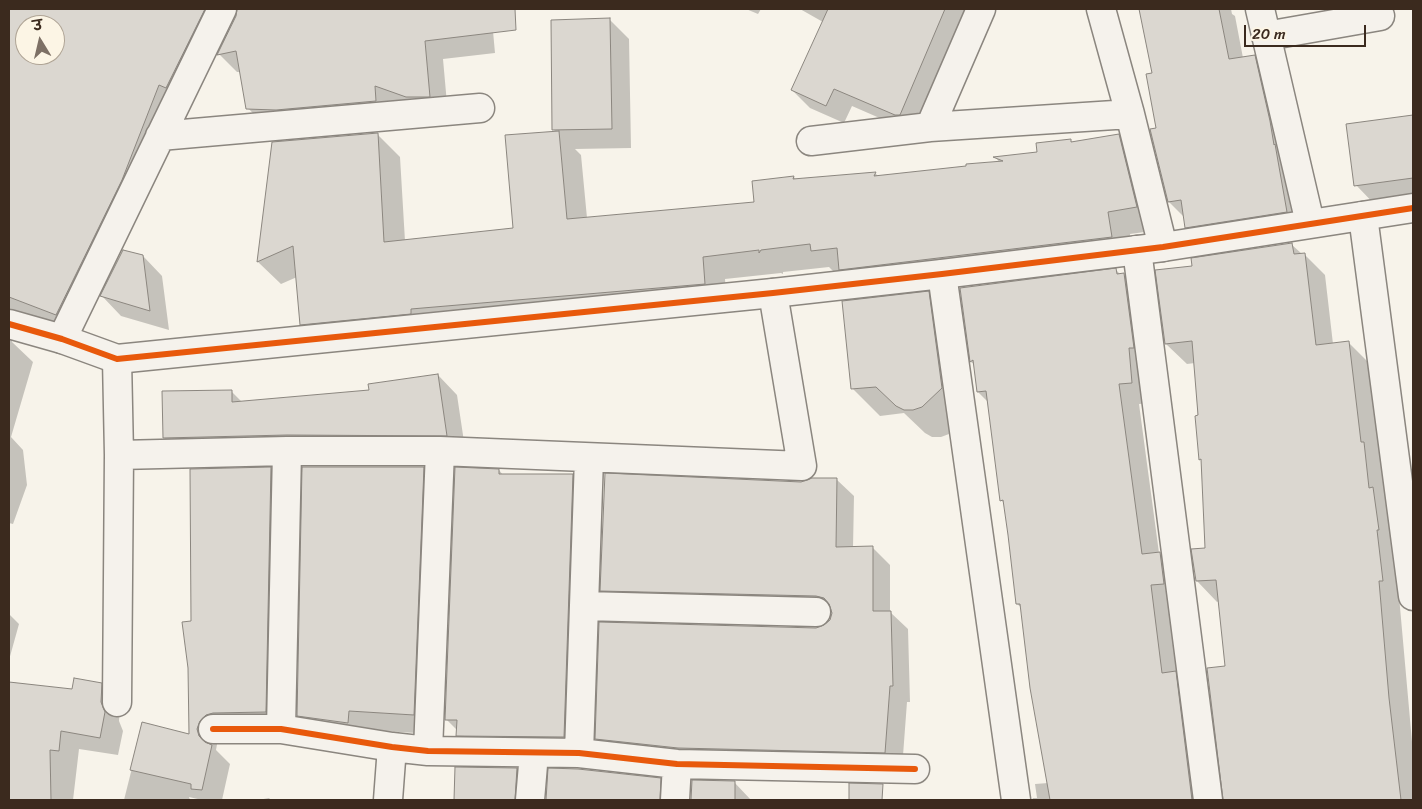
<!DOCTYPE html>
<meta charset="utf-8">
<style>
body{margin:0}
#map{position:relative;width:1422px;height:809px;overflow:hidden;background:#f7f3ea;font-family:Sriracha,"Playpen Sans Deva",sans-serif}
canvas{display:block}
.frame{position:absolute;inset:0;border:10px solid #3b2a1e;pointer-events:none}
.north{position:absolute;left:15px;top:15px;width:50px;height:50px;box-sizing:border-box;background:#fcf5e5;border:1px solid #afa495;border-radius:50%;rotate:351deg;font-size:14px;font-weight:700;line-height:20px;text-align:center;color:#3b2a1e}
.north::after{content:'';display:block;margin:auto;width:18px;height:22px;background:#7d7065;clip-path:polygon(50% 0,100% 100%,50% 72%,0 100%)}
.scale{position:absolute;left:1244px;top:25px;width:122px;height:22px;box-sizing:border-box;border:2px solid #3b2a1e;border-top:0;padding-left:6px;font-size:15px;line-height:18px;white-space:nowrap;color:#3b2a1e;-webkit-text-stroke:4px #fcf5e5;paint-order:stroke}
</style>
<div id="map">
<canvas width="1422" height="809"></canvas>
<div class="frame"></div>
<div class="north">उ</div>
<div class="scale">20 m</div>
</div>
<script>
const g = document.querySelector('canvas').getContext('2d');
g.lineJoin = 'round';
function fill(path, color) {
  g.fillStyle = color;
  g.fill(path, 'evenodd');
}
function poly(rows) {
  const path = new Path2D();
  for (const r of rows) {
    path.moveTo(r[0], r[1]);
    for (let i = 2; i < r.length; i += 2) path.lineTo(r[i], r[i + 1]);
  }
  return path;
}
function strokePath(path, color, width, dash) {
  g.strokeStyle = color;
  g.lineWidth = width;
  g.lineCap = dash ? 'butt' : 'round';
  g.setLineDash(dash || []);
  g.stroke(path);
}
fill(poly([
 [9,9,491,9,495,53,443,59,448,115,266,127,248,108,241,72,237,72,219,54,238,12,231,15,75,332,12,338,12,342,33,362,11,437,23,450,27,485,13,524,9,523],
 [25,25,55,25,55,55,25,55],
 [746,9,761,9,758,14],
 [800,9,971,9,914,133,852,106,844,123,810,108,792,90,823,22],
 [1140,9,1231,9,1232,14,1235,16,1243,58,1254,56,1273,75,1304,230,1205,246,1187,227,1185,218,1169,202,1151,130,1157,130,1153,74],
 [609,19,629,39,631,148,575,149,581,155,587,218,756,203,753,182,794,177,796,180,875,173,879,177,1000,163,996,158,1039,153,1070,140,1073,143,1119,136,1141,159,1159,230,1130,234,1134,260,835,273,829,267,783,272,783,274,781,273,725,279,727,306,324,347,302,324,297,277,281,284,258,262,273,143,377,134,400,157,405,241,514,229,556,132,553,129],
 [1413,116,1413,206,1380,210,1356,185,1348,125],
 [1291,244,1302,254,1304,254,1325,275,1333,344,1348,342,1369,363,1381,461,1384,464,1389,484,1413,753,1413,800,1224,800,1226,667,1219,601,1217,602,1197,581,1207,549,1202,461,1200,459,1195,363,1187,364,1166,344,1193,267],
 [143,256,162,276,169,330,121,316,102,296],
 [1116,270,1121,275,1124,275,1144,295,1152,403,1139,404,1159,553,1180,574,1210,800,1032,800,1033,798,1037,798,1035,784,1048,783,1022,608,1017,604,1005,504,1001,500,989,403,978,392,975,365,971,362,961,289],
 [928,293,956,320,969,416,949,434,941,437,932,437,925,433,904,413,880,416,853,389],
 [438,375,457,395,466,455,184,457,164,438,231,391,242,402,371,391],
 [271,468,289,487,284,730,218,739,216,750,230,764,222,800,202,800,189,797,190,800,124,800,143,724,191,735,192,622],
 [423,468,442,487,432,734,367,730,317,734,298,715],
 [499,470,503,475,572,475,590,494,582,755,476,753,458,735,458,731,446,719],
 [836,479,854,496,853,548,872,547,890,565,890,612,908,629,910,702,907,702,902,769,614,756,596,739,816,629,824,627,831,620,833,613,619,607,601,590,802,483],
 [9,614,19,624,9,660],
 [9,682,73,690,101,684,120,703,119,721,123,731,118,755,79,749,73,800,9,800],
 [456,768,517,769,533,786,532,800,455,800],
 [550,769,660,779,677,796,676,800,547,800],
 [693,781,734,782,751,800,692,800],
 [269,798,271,800,258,800]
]), '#0003');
const building = poly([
 [9,9,205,9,166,88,159,85,122,180,56,315,9,297,9,9],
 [25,25,55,25,55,55,25,55,25,25],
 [237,9,515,9,516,30,425,41,430,97,406,97,375,86,376,101,276,110,246,109,236,51,217,55,236,16,237,9],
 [828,9,945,9,900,115,895,115,834,89,826,106,791,90,828,9],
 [1139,9,1219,9,1229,59,1255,55,1270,121,1274,145,1275,144,1287,212,1185,228,1181,200,1168,202,1150,129,1156,128,1146,74,1152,73,1139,9],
 [610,18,612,129,552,130,551,20,610,18],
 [1413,115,1413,178,1354,186,1346,124,1413,115],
 [559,131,567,219,754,202,752,181,794,176,793,179,876,172,874,176,966,166,966,164,1003,161,993,157,1037,152,1036,143,1071,139,1071,142,1119,134,1137,207,1108,212,1112,237,839,270,837,248,811,251,810,244,761,250,759,253,759,250,703,257,705,284,411,309,411,314,300,325,293,246,257,262,272,142,378,133,384,242,513,228,505,135,559,131],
 [1292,243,1294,254,1305,253,1316,345,1349,341,1361,442,1364,442,1369,488,1373,487,1379,530,1377,530,1383,581,1379,581,1389,698,1401,800,1223,800,1207,668,1225,666,1216,580,1196,581,1191,549,1205,548,1201,459,1199,460,1195,416,1198,415,1192,341,1165,344,1155,270,1192,266,1191,258,1292,243],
 [123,250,143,255,150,311,100,296,123,250],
 [1116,268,1117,274,1124,273,1134,348,1129,348,1132,383,1119,384,1142,554,1160,552,1164,584,1151,585,1162,673,1176,671,1192,800,1050,800,1030,688,1020,604,1016,604,1008,535,1003,500,1000,501,986,391,977,392,973,360,970,362,960,288,1116,268],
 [929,291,942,388,922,407,913,410,904,410,896,406,876,387,851,389,842,301,929,291],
 [438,374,447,436,287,435,163,438,162,391,232,390,232,402,369,390,368,384,438,374],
 [271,467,266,712,213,713,206,715,200,721,197,729,199,736,205,742,212,745,202,790,191,789,191,784,130,770,142,722,189,734,188,668,182,622,191,621,190,469,271,467],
 [302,467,424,467,414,715,349,711,348,723,297,716,302,467],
 [455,467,499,469,499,474,573,474,564,737,456,736,457,720,445,720,455,467],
 [605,473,801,482,812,478,837,478,836,547,873,546,873,611,891,611,893,686,890,686,885,753,678,748,595,739,599,622,816,628,824,625,830,620,832,613,829,604,824,598,816,596,600,591,605,473],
 [74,678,102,683,101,702,105,712,100,738,61,731,59,751,50,750,51,800,9,800,9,682,72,689,74,678],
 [455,767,517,768,515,800,454,800,455,767],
 [548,768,578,769,661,778,660,800,546,800,548,768],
 [692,780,735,781,735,800,691,800,692,780],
 [849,783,883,784,882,800,849,800,849,783]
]);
fill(building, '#dbd7d0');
strokePath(building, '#8b867f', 1);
const minor = poly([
 [1101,9,1130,114,1163,247],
 [1260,9,1310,223],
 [1266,36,1380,16],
 [930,127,981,9],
 [160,136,480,108],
 [811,141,930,127,1130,114],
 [1363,216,1413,596],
 [1137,250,1208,800],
 [942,274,1016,800],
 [62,339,222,9],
 [117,359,119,455,117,702],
 [119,455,287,451,440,451,802,466,773,293],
 [584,606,816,612],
 [213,729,281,729,392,747,428,751,579,753,677,764,915,769],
 [281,729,287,451],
 [428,751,440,451],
 [579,753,589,458],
 [388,800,392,747],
 [530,800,534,753],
 [675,800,677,764]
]);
const tertiary = poly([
 [9,324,62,339,117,359,773,293,942,274,1163,247,1413,208]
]);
strokePath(minor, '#8b867f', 31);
strokePath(tertiary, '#8b867f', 31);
strokePath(minor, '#f5f2ec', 28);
strokePath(tertiary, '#f5f2ec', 28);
strokePath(poly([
 [9,324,62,339,117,359,773,293,942,274,1163,247,1413,208],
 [213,729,281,729,392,747,428,751,579,753,677,764,915,769]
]), '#e8590c', 6);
</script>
